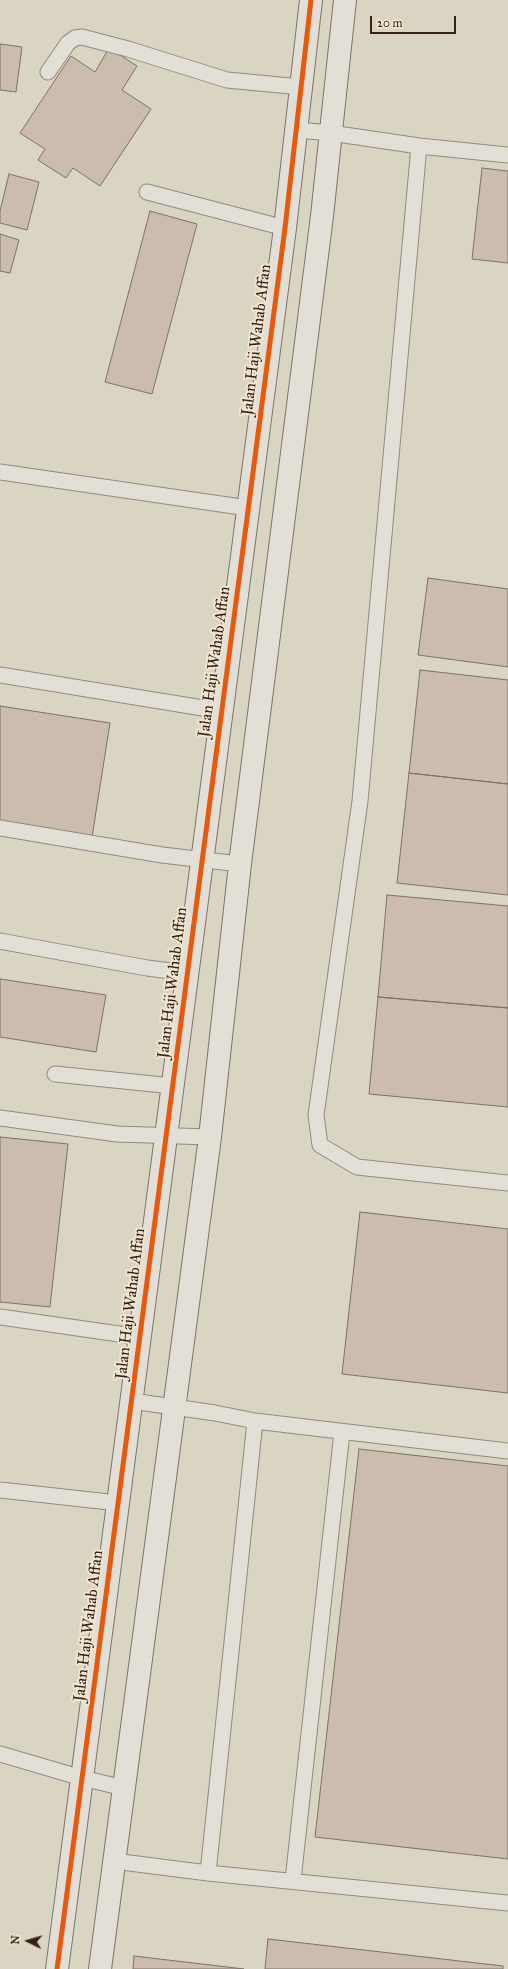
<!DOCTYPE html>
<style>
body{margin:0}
#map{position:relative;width:508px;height:1969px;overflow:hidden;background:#dad4c2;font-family:"IM FELL Great Primer",serif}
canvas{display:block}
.north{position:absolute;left:8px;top:1921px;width:40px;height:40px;-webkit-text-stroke:3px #eee6d0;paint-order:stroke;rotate:275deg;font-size:11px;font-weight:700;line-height:16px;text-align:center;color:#362114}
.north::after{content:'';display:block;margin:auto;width:14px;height:18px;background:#362114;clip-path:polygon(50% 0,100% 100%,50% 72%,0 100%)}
.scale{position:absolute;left:370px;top:16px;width:86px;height:18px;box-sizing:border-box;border:2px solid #362114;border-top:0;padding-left:5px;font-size:12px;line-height:14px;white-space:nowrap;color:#362114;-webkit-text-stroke:3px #eee6d0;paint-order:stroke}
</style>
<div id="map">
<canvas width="508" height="1969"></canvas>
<div class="north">N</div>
<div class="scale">20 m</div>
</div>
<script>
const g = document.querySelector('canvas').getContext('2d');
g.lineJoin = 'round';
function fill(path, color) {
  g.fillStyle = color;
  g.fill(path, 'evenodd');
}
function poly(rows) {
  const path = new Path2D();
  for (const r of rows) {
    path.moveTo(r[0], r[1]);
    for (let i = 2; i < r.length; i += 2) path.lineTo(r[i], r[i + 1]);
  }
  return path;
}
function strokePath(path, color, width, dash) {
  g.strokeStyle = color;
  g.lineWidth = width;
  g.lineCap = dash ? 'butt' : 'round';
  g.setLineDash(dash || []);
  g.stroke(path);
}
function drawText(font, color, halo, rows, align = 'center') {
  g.font = font + ' "IM FELL Great Primer",serif';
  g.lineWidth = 4;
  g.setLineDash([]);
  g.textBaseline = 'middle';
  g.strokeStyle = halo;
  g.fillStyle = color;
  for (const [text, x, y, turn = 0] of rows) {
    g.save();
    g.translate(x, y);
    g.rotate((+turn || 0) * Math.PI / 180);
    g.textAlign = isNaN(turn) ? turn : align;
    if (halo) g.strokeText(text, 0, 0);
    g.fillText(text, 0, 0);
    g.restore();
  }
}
const building = poly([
 [0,44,22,47,16,92,0,90,0,44],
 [109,48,137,66,122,90,151,109,100,186,73,168,66,178,38,160,45,149,20,133,71,56,95,72,109,48],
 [482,168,508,171,508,263,472,259,482,168],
 [9,174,39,182,27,230,0,223,0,211,9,174],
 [150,211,197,224,152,394,105,382,150,211],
 [0,234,19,240,10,273,0,271,0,234],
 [428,578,508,589,508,667,418,655,428,578],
 [420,670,508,680,508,784,409,773,420,670],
 [0,706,110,723,92,837,0,822,0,706],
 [409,773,508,784,508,895,397,883,409,773],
 [387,895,508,906,508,1008,378,997,387,895],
 [0,979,106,995,96,1052,0,1037,0,979],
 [378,997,508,1008,508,1107,369,1094,378,997],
 [0,1137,68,1144,50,1307,0,1302,0,1137],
 [360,1212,508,1229,508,1393,342,1374,360,1212],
 [359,1449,508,1466,508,1859,315,1837,359,1449],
 [268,1939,503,1966,503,1969,265,1969,268,1939],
 [134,1956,244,1969,133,1969,134,1956]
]);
fill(building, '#cbbcae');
strokePath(building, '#7a7368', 1);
const lane = poly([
 [48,72,68,43,75,38,82,37,128,49,227,80,301,87],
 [297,130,331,133,419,146,360,801,316,1115,320,1145,357,1167,508,1183],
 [419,146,508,155],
 [147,192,285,228],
 [0,472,248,508],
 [0,675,221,711],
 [0,828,162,855,240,864],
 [0,941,147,968,187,973],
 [55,1074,173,1086],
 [0,1118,117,1134,210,1137],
 [0,1317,140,1337],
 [132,1401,215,1413,255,1421,508,1451],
 [0,1490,118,1503],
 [0,1754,82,1778,124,1788],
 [114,1861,208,1873,508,1903],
 [208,1873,255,1421],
 [293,1880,342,1432]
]);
const secondary = poly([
 [57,1969,285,228,311,0],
 [100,1969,210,1137,240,864,322,216,345,0]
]);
strokePath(lane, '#918b7f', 17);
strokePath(secondary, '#7a7368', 24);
strokePath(lane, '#e2dfd6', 15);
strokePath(secondary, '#e2dfd6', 22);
strokePath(poly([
 [57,1969,285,228,311,0]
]), '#e8590c', 5);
drawText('16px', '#362114', '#eee6d0', [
 ["Jalan Haji Wahab Affan",257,340,-83],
 ["Jalan Haji Wahab Affan",215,662,-82],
 ["Jalan Haji Wahab Affan",173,983,-83],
 ["Jalan Haji Wahab Affan",131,1304,-83],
 ["Jalan Haji Wahab Affan",89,1626,-83]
]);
</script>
